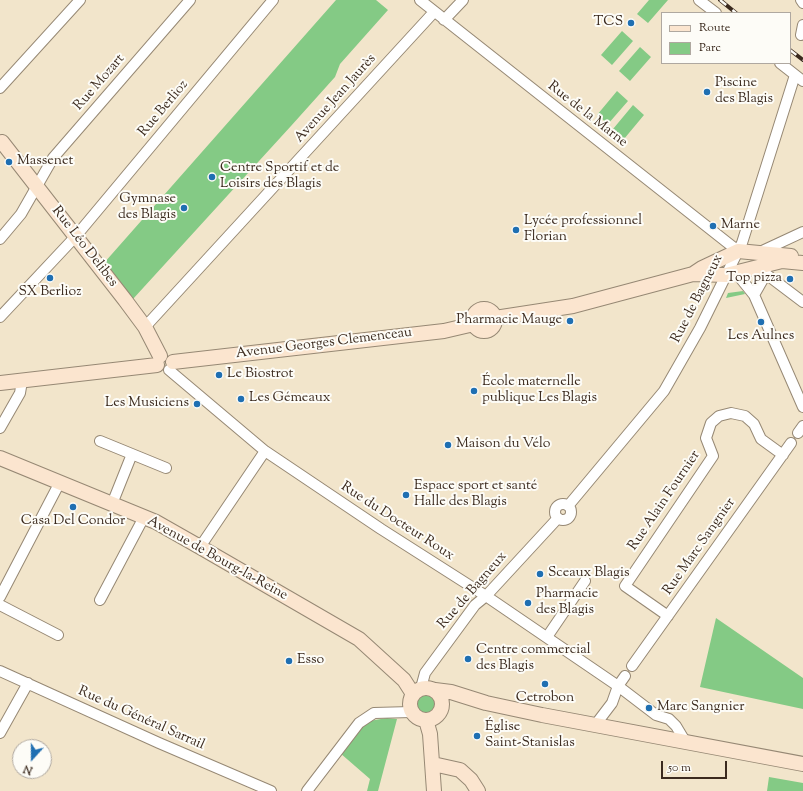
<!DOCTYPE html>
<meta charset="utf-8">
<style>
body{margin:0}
#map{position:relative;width:803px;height:791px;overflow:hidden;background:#f2e5cb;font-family:"Sorts Mill Goudy",serif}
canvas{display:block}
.legend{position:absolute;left:661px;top:12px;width:130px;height:52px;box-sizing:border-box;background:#fdfcf7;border:1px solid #afa8a0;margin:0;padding:5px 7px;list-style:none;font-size:12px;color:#3b2a1e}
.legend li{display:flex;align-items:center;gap:8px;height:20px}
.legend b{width:20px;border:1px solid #afa8a0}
.north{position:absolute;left:12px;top:739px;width:40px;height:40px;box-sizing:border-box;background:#fdfcf7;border:1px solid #afa8a0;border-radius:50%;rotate:201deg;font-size:11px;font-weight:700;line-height:16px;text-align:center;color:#3b2a1e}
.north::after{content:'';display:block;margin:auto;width:14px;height:18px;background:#1f6fb2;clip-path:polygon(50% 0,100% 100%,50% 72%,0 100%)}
.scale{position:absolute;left:661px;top:761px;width:66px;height:18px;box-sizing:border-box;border:2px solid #3b2a1e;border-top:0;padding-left:5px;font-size:12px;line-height:14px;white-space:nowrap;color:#3b2a1e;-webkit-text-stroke:3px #fdfcf7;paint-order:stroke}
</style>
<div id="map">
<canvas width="803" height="791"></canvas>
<ul class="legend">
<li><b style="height:5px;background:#fbe5cf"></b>Route</li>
<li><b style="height:11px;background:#84ca85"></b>Parc</li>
</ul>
<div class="north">N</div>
<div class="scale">50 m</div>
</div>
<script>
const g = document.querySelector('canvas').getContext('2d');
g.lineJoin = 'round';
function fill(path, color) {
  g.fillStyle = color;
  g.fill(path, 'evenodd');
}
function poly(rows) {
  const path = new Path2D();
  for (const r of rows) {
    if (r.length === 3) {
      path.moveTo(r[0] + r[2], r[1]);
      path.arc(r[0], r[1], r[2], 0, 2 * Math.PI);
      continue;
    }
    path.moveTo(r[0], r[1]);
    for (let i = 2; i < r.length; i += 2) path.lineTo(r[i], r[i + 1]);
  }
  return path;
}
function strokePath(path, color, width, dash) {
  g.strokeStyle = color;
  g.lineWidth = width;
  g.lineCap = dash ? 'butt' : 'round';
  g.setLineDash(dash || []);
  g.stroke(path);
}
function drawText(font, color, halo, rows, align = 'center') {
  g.font = font + ' "Sorts Mill Goudy",serif';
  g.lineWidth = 4;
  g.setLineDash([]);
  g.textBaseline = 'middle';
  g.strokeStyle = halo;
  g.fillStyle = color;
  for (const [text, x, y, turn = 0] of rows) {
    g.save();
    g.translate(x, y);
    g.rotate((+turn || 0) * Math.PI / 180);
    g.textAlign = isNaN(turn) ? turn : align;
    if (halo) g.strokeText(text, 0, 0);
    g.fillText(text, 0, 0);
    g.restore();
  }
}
fill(poly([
 [336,0,376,0,388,10,340,64,335,77,291,126,133,299,104,263],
 [649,0,668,0,648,23,637,14],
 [622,31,633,41,612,65,601,55],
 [640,47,651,57,630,81,619,71],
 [617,91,628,101,608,124,597,115],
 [633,105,644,115,624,139,613,129],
 [743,291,745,294,726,298,728,293],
 [716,618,803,678,803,709,700,687],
 [426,704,10],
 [387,718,397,719,378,791,367,791,370,779,340,753,360,727,369,721],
 [769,777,803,783,803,791,767,791]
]), '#84ca85');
const street = poly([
 [420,0,738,251],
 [699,0,716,13],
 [801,0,803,3],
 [444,20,463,0],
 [801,35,803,25],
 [780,63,803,81],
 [0,88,80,0],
 [0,239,21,214,53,158,190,0],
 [760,252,803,232],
 [760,266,766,274,803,302],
 [733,269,754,295,803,407],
 [754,295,766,274],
 [0,317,76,236,273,0],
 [145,327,434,12],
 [169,370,265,451,381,529,486,596,618,686,656,715,669,719,676,726,685,741],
 [0,428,20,393,22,381],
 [798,433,803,426],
 [100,441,166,468],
 [563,512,8],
 [112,504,132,454],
 [568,506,664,391,700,328,742,243,795,75],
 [200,547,265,451],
 [0,597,60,482],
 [100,600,144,517],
 [0,605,58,635],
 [668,616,625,586,713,456,706,438,711,423,719,416,731,413,745,416,754,424,761,439,783,455],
 [547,637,585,581],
 [632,666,791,443],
 [0,671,159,743,271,791],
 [421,688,425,673,475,605,486,596,558,518],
 [596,724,612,703,618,686,625,676],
 [0,733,28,683],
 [307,791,359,723,374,713,411,712]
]);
const secondary = poly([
 [2,142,125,300,145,327,160,356],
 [693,274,702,268,738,251,791,256],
 [484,320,11],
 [495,318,573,306,693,274,726,275,782,261,803,263],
 [173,362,444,331,474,324],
 [0,383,157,365],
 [0,458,156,522,200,547,359,639,404,680,413,694],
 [426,704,16],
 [435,690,451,692,486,703,542,715,803,764],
 [426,720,430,734,434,791],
 [433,764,460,770,471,780,478,791]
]);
strokePath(street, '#968874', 12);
strokePath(secondary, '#968874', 16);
strokePath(street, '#fff', 10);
strokePath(secondary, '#fbe5cf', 14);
const rail = poly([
 [720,0,736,13],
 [790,50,803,60]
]);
strokePath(rail, '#3b2a1e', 4);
strokePath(rail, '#fdfcf7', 2.5, [8]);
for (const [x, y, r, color] of [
 [631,23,4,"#1f6fb2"],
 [707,92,4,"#1f6fb2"],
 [9,162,4,"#1f6fb2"],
 [212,177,4,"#1f6fb2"],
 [184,208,4,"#1f6fb2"],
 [713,226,4,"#1f6fb2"],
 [516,230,4,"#1f6fb2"],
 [50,278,4,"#1f6fb2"],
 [790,279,4,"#1f6fb2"],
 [570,321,4,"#1f6fb2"],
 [761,322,4,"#1f6fb2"],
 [219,375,4,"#1f6fb2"],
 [474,391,4,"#1f6fb2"],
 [241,399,4,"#1f6fb2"],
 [197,404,4,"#1f6fb2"],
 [448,445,4,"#1f6fb2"],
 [406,495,4,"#1f6fb2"],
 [73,507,4,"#1f6fb2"],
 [540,574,4,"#1f6fb2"],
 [528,603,4,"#1f6fb2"],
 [468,659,4,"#1f6fb2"],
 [289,661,4,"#1f6fb2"],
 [545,684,4,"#1f6fb2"],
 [649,708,4,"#1f6fb2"],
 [477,736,4,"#1f6fb2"]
]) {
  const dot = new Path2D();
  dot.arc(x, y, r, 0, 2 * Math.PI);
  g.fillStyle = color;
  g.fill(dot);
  strokePath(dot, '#fdfcf7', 1.5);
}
drawText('14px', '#3b2a1e', '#fdfcf7', [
 ["TCS",623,23,"right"],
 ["Piscine",715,84],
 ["des Blagis",715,100],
 ["Massenet",17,162],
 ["Centre Sportif et de",220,169],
 ["Loisirs des Blagis",220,185],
 ["Gymnase",176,200,"right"],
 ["des Blagis",176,216,"right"],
 ["Lycée professionnel",524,222],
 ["Florian",524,238],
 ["Marne",721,226],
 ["Top pizza",782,279,"right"],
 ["SX Berlioz",50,293,"center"],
 ["Pharmacie Mauge",562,321,"right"],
 ["Les Aulnes",761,337,"center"],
 ["Le Biostrot",227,375],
 ["École maternelle",482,383],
 ["publique Les Blagis",482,399],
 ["Les Gémeaux",249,399],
 ["Les Musiciens",189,404,"right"],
 ["Maison du Vélo",456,445],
 ["Espace sport et santé",414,487],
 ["Halle des Blagis",414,503],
 ["Casa Del Condor",73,522,"center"],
 ["Sceaux Blagis",548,574],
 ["Pharmacie",536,595],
 ["des Blagis",536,611],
 ["Centre commercial",476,651],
 ["des Blagis",476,667],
 ["Esso",297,661],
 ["Cetrobon",545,699,"center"],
 ["Marc Sangnier",657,708],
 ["Église",485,728],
 ["Saint-Stanislas",485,744]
], 'left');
drawText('14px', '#3b2a1e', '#fdfcf7', [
 ["Rue Mozart",100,83,-49],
 ["Avenue Jean Jaurès",336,99,-48],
 ["Rue Berlioz",164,109,-50],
 ["Rue de la Marne",587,115,38],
 ["Rue Léo Delibes",84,247,52],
 ["Rue de Bagneux",698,299,-63],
 ["Avenue Georges Clemenceau",324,344,-7],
 ["Rue Alain Fournier",665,501,-56],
 ["Rue du Docteur Roux",397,522,33],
 ["Rue Marc Sangnier",700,547,-55],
 ["Avenue de Bourg-la-Reine",217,559,29],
 ["Rue de Bagneux",473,591,-49],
 ["Rue du Général Sarrail",141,719,24]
]);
</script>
